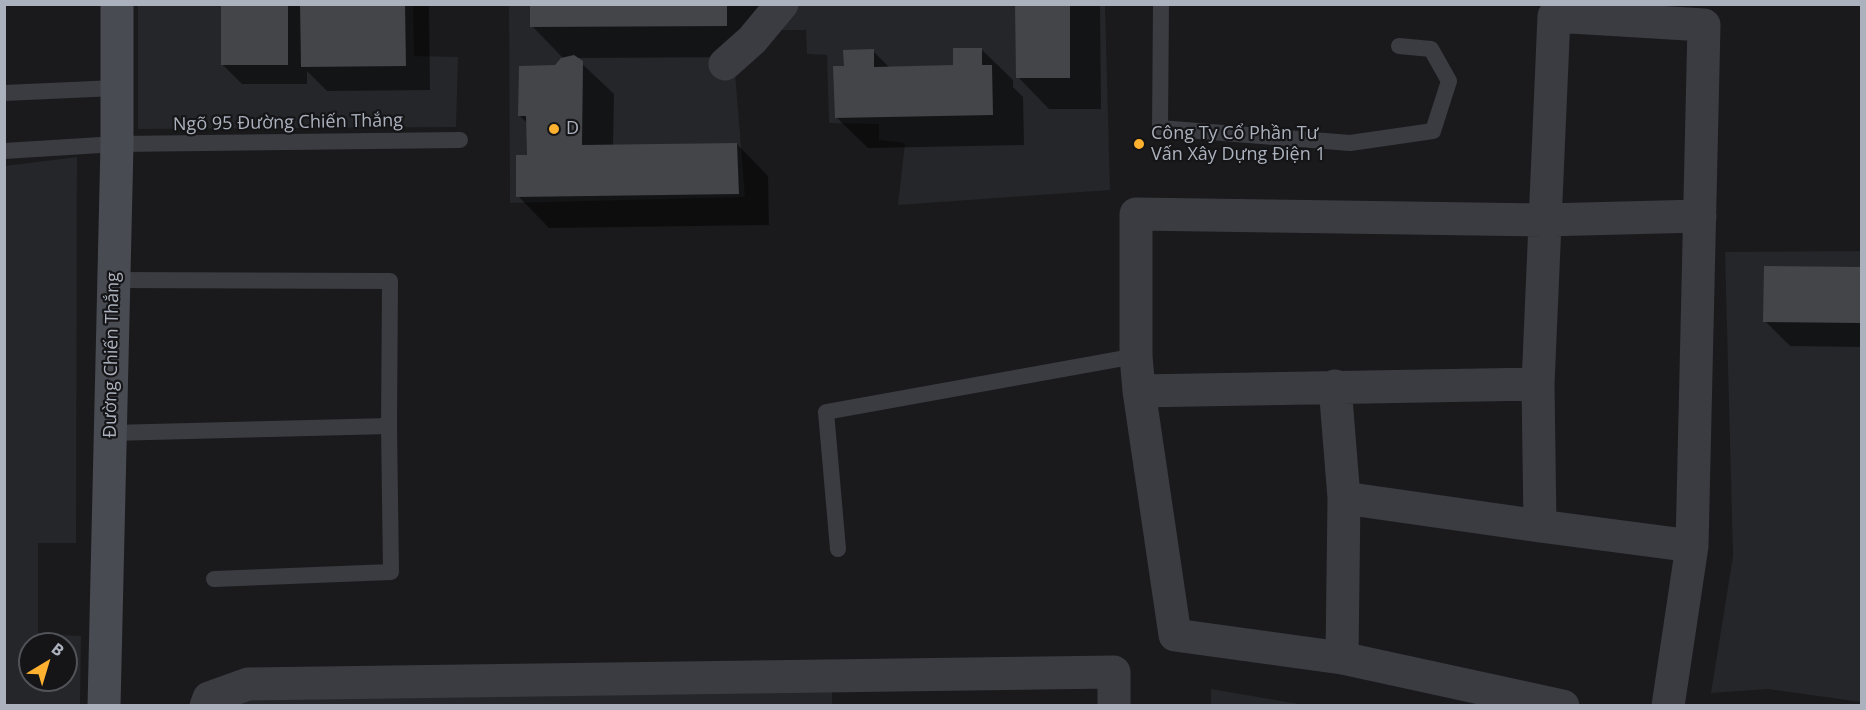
<!DOCTYPE html>
<meta charset="utf-8">
<style>
body{margin:0}
#map{position:relative;width:1866px;height:710px;overflow:hidden;background:#1a1a1c;font-family:"Open Sans",sans-serif}
canvas{display:block}
.frame{position:absolute;inset:0;border:6px solid #abb1bd;pointer-events:none}
.north{position:absolute;left:18px;top:632px;width:60px;height:60px;box-sizing:border-box;background:#151517;border:2px solid #515359;border-radius:50%;rotate:38deg;font-size:16px;font-weight:700;line-height:24px;text-align:center;color:#abb1bd}
.north::after{content:'';display:block;margin:auto;width:21px;height:27px;background:#ffb12f;clip-path:polygon(50% 0,100% 100%,50% 72%,0 100%)}
</style>
<div id="map">
<canvas width="1866" height="710"></canvas>
<div class="frame"></div>
<div class="north">B</div>
</div>
<script>
const g = document.querySelector('canvas').getContext('2d');
g.lineJoin = 'round';
function fill(path, color) {
  g.fillStyle = color;
  g.fill(path, 'evenodd');
}
function poly(rows) {
  const path = new Path2D();
  for (const r of rows) {
    path.moveTo(r[0], r[1]);
    for (let i = 2; i < r.length; i += 2) path.lineTo(r[i], r[i + 1]);
  }
  return path;
}
function strokePath(path, color, width, dash) {
  g.strokeStyle = color;
  g.lineWidth = width;
  g.lineCap = dash ? 'butt' : 'round';
  g.setLineDash(dash || []);
  g.stroke(path);
}
function drawText(font, color, halo, rows, align = 'center') {
  g.font = font + ' "Open Sans",sans-serif';
  g.lineWidth = 4.5;
  g.setLineDash([]);
  g.textBaseline = 'middle';
  g.strokeStyle = halo;
  g.fillStyle = color;
  for (const [text, x, y, turn = 0] of rows) {
    g.save();
    g.translate(x, y);
    g.rotate((+turn || 0) * Math.PI / 180);
    g.textAlign = isNaN(turn) ? turn : align;
    if (halo) g.strokeText(text, 0, 0);
    g.fillText(text, 0, 0);
    g.restore();
  }
}
fill(poly([
 [138,5,413,5,414,56,458,57,456,127,138,129],
 [509,5,1105,5,1110,190,898,205,905,143,879,140,879,124,829,123,827,55,807,54,806,30,752,30,734,60,745,197,510,203],
 [77,157,76,543,38,543,38,634,81,636,80,705,5,705,5,166],
 [30,644,66,644,66,680,30,680],
 [1861,251,1861,702,1768,689,1711,693,1733,556,1725,252],
 [832,689,832,706,213,706,217,699],
 [1211,689,1305,705,1211,705]
]), '#252629');
fill(poly([
 [222,4,429,4,430,90,327,91,307,71,307,84,242,84,222,64],
 [531,4,766,4,758,57,576,58,614,94,613,146,737,144,768,176,769,225,549,228,518,196,529,157,528,124,519,115,556,67,564,59,532,26],
 [1017,4,1100,4,1101,109,1049,109,1018,77],
 [981,49,1013,80,1013,87,1023,97,1024,145,868,148,836,117,845,67,873,51,890,68,955,66],
 [1862,268,1862,347,1790,346,1765,321]
]), '#0007');
fill(poly([
 [221,4,288,4,288,65,221,65],
 [300,4,405,4,406,66,301,67],
 [530,4,727,4,727,26,530,27],
 [1015,4,1070,4,1070,78,1016,78],
 [953,48,982,48,982,65,992,65,993,115,835,118,833,66,844,66,843,50,874,49,874,67,953,65],
 [574,55,583,61,582,145,737,143,739,194,516,197,516,155,527,155,526,116,518,116,519,66,555,65,561,58],
 [1764,266,1862,267,1862,323,1763,322]
]), '#434549');
strokePath(poly([
 [1161,4,1160,128,1350,143,1433,131,1449,81,1431,49,1399,46],
 [4,93,116,88],
 [4,151,117,144,460,140],
 [113,280,390,281,389,426],
 [110,433,389,426,391,572,214,579],
 [838,549,826,412,1136,356]
]), '#3a3c42', 16);
strokePath(poly([
 [725,64,752,40,782,4],
 [1335,386,1344,498,1342,658],
 [1139,391,1538,384],
 [1344,498,1540,526,1538,384,1554,16,1704,25,1692,546,1668,706],
 [1540,526,1692,546],
 [206,706,209,698,248,684,1114,672,1114,706],
 [1563,706,1342,658,1175,635,1139,391,1136,356,1136,214,1544,220,1700,216]
]), '#3a3c42', 33);
strokePath(poly([
 [104,706,117,144,117,4]
]), '#484b52', 33);
for (const [x, y, r, color] of [
 [554,129,6,"#ffb12f"],
 [1139,144,6,"#ffb12f"]
]) {
  const dot = new Path2D();
  dot.arc(x, y, r, 0, 2 * Math.PI);
  g.fillStyle = color;
  g.fill(dot);
  strokePath(dot, '#151517', 2);
}
drawText('18px', '#abb1bd', '#151517', [
 ["Ngõ 95 Đường Chiến Thắng",288,123,-1],
 ["Đường Chiến Thắng",112,355,-89]
]);
drawText('18px', '#abb1bd', '#151517', [
 ["D",566,129],
 ["Công Ty Cổ Phần Tư",1151,134],
 ["Vấn Xây Dựng Điện 1",1151,155]
], 'left');
</script>
